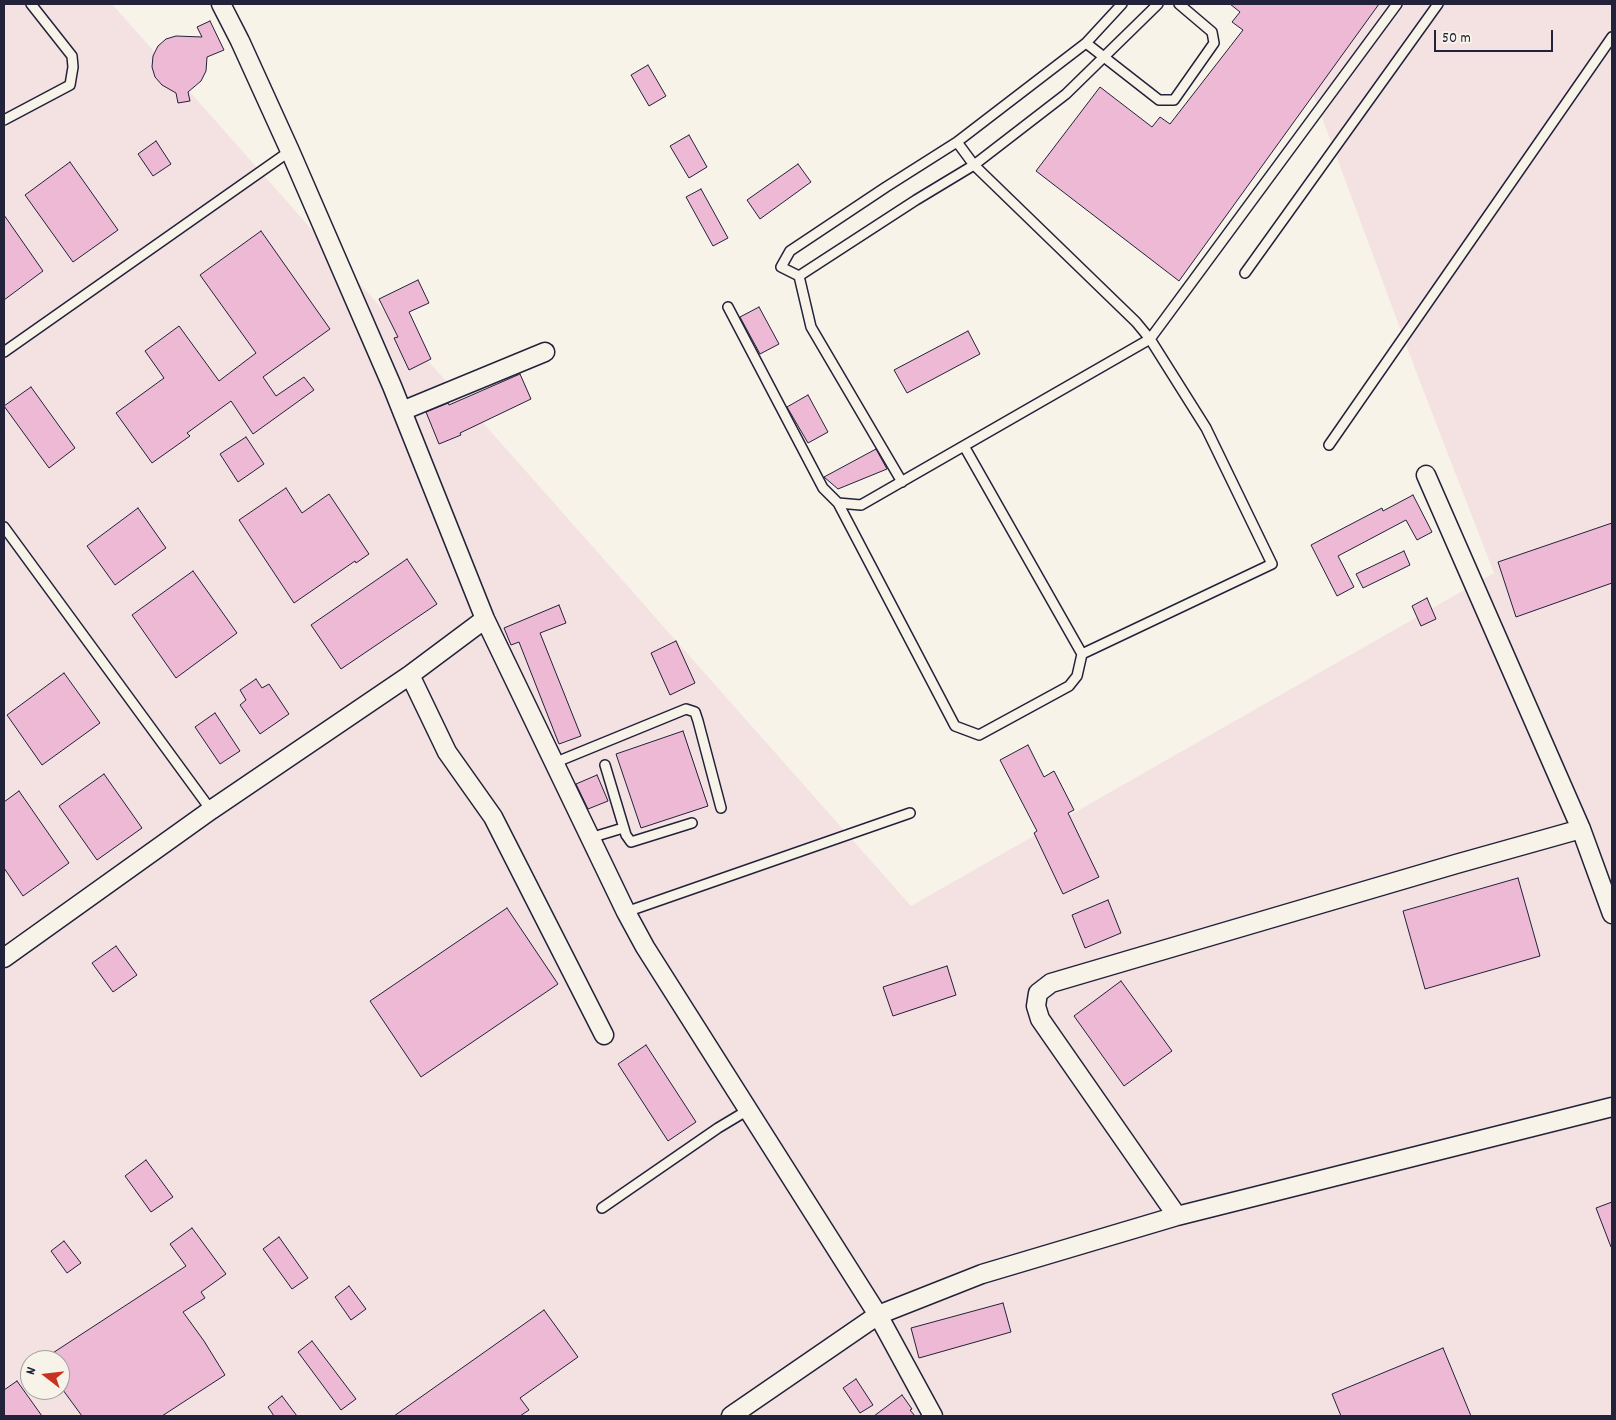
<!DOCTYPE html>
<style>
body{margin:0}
#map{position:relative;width:1616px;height:1420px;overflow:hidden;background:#f7f3e8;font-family:Dekko,sans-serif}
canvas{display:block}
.frame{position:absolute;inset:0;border:5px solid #22223b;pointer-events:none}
.north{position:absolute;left:20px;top:1350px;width:50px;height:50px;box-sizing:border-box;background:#f7f3e8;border:1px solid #a29fa3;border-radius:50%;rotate:286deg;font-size:14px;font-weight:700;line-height:20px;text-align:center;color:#22223b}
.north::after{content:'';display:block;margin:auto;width:18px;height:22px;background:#c8321e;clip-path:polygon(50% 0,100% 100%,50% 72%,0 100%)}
.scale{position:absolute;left:1434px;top:30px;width:119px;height:22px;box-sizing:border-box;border:2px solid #22223b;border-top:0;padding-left:6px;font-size:15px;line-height:18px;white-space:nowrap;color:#22223b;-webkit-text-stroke:4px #f7f3e8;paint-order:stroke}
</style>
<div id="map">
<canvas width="1616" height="1420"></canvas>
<div class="frame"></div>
<div class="north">N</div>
<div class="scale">50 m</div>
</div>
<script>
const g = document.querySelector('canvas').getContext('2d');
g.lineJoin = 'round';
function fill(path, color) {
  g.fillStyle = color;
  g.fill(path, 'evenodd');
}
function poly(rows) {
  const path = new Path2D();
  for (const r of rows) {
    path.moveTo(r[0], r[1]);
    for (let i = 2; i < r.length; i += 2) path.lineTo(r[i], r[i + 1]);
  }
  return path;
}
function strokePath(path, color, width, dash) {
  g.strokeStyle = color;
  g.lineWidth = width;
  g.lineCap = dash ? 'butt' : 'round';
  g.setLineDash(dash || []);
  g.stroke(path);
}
fill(poly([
 [4,4,112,4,911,906,1494,573,1417,374,1280,4,1612,4,1612,1416,4,1416],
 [30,1360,60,1360,60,1390,30,1390]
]), '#f4e2e2');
const building = poly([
 [1230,4,1379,4,1179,281,1036,171,1100,87,1152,127,1160,117,1170,124,1243,30,1232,22,1240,12,1230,4],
 [210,21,224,50,207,57,206,71,201,81,188,92,190,101,178,103,176,93,162,85,155,77,152,67,153,56,158,46,166,39,176,36,202,37,197,27,210,21],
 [648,65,666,96,649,106,631,75,648,65],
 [689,135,707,167,689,178,670,146,689,135],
 [156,141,171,164,153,176,138,154,156,141],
 [70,162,118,230,73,262,25,195,70,162],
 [798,164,811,182,760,219,747,200,798,164],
 [701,189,728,238,713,246,686,197,701,189],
 [4,215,43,271,4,300,4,215],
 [261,231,330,329,263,377,276,396,304,377,314,390,253,434,231,401,187,433,190,436,152,463,116,413,164,378,145,351,179,326,219,381,256,353,200,275,261,231],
 [418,280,429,303,409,312,431,359,409,370,394,338,398,337,379,299,418,280],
 [759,307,779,344,760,354,740,317,759,307],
 [968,331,980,354,907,393,894,370,968,331],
 [520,374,531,399,460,433,461,435,439,444,426,412,448,403,449,405,520,374],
 [31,387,75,448,49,468,4,406,31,387],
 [808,395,828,432,808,443,787,407,808,395],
 [246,437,264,464,238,482,220,454,246,437],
 [876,449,887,469,838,489,824,477,876,449],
 [286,488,302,513,329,494,369,554,356,563,355,561,294,603,239,520,286,488],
 [1413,495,1432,532,1417,540,1406,520,1338,556,1354,587,1337,596,1311,545,1382,508,1383,511,1413,495],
 [138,508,166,548,115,585,87,546,138,508],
 [1612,523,1612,583,1516,617,1498,562,1612,523],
 [1404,551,1410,565,1363,588,1356,574,1404,551],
 [407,559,437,604,341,669,311,625,407,559],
 [193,571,237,633,176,678,132,615,193,571],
 [1427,598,1436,619,1421,626,1412,606,1427,598],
 [559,605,566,623,540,633,581,736,559,744,519,642,511,645,504,628,559,605],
 [676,641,695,683,670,695,651,653,676,641],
 [64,673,100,723,42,765,7,715,64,673],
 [256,679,262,688,269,684,289,714,260,734,240,705,246,700,240,690,256,679],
 [215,713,240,751,220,764,195,727,215,713],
 [683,731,708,806,641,828,616,754,683,731],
 [1028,745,1044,777,1054,771,1074,810,1068,813,1099,877,1063,894,1034,833,1037,831,1000,760,1028,745],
 [104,774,142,828,97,860,59,806,104,774],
 [597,775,608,801,588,809,576,784,597,775],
 [19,791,69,863,23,896,4,868,4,802,19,791],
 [1518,878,1540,956,1425,989,1403,911,1518,878],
 [1108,900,1121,933,1085,948,1072,915,1108,900],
 [507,908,558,984,421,1077,370,1001,507,908],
 [116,946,137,975,113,992,92,963,116,946],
 [947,966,956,995,893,1016,883,987,947,966],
 [1121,981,1172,1051,1124,1086,1074,1016,1121,981],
 [646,1045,696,1122,668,1141,618,1064,646,1045],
 [146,1160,173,1197,151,1212,125,1176,146,1160],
 [1612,1202,1612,1247,1611,1247,1596,1208,1612,1202],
 [192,1228,226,1274,201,1292,205,1298,183,1312,204,1341,225,1375,162,1416,82,1416,60,1386,60,1360,42,1360,186,1266,170,1244,192,1228],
 [279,1237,308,1278,292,1289,263,1249,279,1237],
 [64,1241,81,1263,67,1273,51,1251,64,1241],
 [349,1286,366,1309,351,1320,335,1297,349,1286],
 [1003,1303,1011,1332,919,1358,911,1328,1003,1303],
 [544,1310,578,1357,520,1398,529,1410,520,1416,394,1416,544,1310],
 [312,1341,356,1399,341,1410,298,1352,312,1341],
 [1443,1348,1471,1416,1341,1416,1332,1394,1443,1348],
 [856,1379,873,1405,860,1413,843,1388,856,1379],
 [17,1381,42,1416,4,1416,4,1390,17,1381],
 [902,1395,912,1409,910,1410,915,1416,874,1416,902,1395],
 [282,1396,297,1416,274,1416,268,1407,282,1396]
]);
fill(building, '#edb9d5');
strokePath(building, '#22223b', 1);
const service = poly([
 [1086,43,1159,100,1174,100,1214,43,1212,32,1179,4],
 [4,120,70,85,73,67,72,56,31,4],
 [957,142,974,165,1136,322,1150,339,1206,428,1272,564,1082,654,964,446],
 [1245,273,1438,4],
 [799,276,916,200,974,165,1066,94,1158,4],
 [728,307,823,488,838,503,861,505,1150,339,1397,4],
 [4,352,290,151],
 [1329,445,1612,37],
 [902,482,811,327,799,276,781,267,790,251,886,187,957,142,1086,43,1122,4],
 [838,503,955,726,979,735,1069,686,1077,676,1082,654],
 [4,527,211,810],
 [554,763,686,709,695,712,698,721,721,808],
 [605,765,626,835,631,842,692,823],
 [590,838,623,828],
 [626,912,910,813],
 [602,1208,718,1128,748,1110]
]);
const minor = poly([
 [221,4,240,41,290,151,392,386,485,619,626,912,645,947,878,1315,933,1416],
 [402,411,545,352],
 [1426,475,1581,829,1612,914],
 [410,675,447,752,493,817,604,1035],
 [4,958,211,810,410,675,485,619],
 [1177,1216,1040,1019,1036,1006,1038,993,1051,983,1456,864,1581,829],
 [731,1416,878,1315,982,1274,1177,1216,1612,1107]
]);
strokePath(service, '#22223b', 12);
strokePath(minor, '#22223b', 21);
strokePath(service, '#f7f3e8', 9);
strokePath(minor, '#f7f3e8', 18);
</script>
